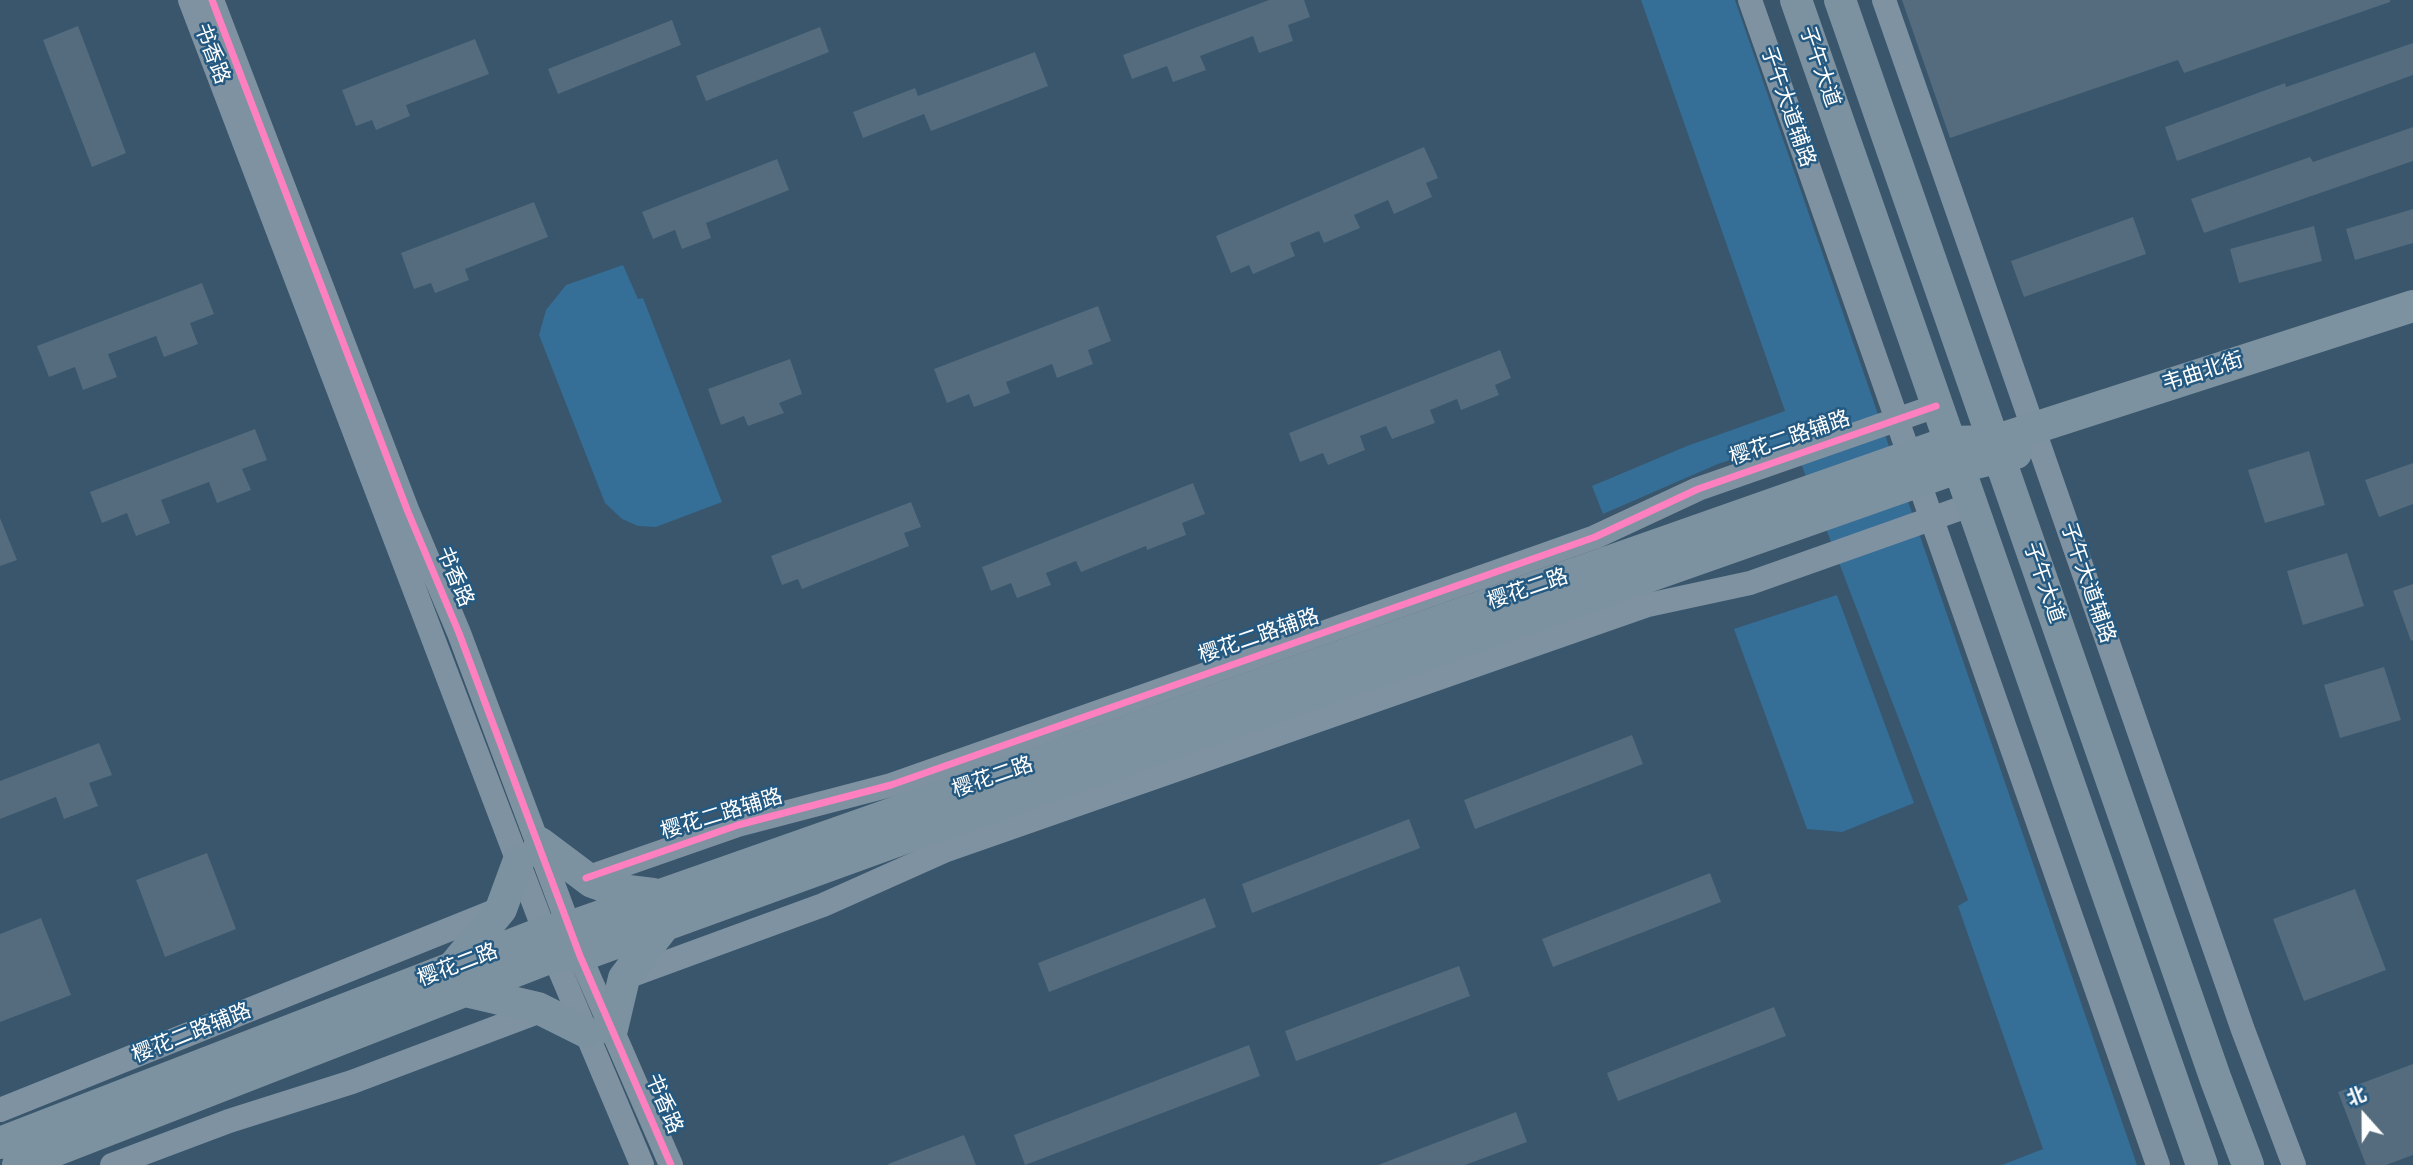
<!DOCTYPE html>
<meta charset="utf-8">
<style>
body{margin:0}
#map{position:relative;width:2413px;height:1165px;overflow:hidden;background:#39566c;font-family:Poppins,"Noto Sans SC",sans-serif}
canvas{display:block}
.north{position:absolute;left:2329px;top:1081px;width:70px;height:70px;-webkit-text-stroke:5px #245981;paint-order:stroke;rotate:339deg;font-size:19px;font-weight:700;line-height:28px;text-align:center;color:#fff}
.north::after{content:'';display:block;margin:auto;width:24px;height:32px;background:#fff;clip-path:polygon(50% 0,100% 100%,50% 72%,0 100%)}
</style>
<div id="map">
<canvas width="2413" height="1165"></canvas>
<div class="north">北</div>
</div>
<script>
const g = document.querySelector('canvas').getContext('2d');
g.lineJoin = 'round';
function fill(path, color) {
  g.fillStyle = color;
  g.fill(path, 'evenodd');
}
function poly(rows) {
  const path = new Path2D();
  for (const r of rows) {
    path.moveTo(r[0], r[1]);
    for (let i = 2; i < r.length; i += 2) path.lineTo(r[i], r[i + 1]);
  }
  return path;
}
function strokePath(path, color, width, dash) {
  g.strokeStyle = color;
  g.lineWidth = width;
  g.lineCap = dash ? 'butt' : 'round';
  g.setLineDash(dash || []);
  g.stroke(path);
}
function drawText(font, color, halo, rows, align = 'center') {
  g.font = font + ' Poppins,"Noto Sans SC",sans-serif';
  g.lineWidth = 5;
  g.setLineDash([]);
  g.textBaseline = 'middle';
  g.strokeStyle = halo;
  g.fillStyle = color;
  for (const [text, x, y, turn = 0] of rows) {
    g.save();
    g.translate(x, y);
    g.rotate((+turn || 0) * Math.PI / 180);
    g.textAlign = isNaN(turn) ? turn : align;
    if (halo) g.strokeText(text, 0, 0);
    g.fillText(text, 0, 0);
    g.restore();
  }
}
fill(poly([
 [1641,0,1735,0,2137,1165,2002,1165,2043,1149,1958,906,1968,900,1792,440,1718,464,1603,514,1592,486,1687,446,1785,411],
 [623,265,638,299,643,298,722,502,656,527,638,526,622,519,605,503,539,335,546,310,566,285],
 [1837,595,1914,803,1842,832,1807,829,1734,629]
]), '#356e96');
fill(poly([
 [1269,0,1304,0,1310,17,1288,25,1293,41,1259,53,1253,36,1200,56,1206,70,1173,82,1167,66,1132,79,1123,55],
 [1902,0,2390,0,2390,2,2184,73,2178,60,1950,138],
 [672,20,681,45,558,94,548,69],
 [78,26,126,153,92,167,43,40],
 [820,27,829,52,706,101,696,76],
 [475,39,489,74,406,105,410,116,376,130,372,120,356,126,342,90],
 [2413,43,2413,75,2177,161,2165,127,2285,83,2286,87],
 [1035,52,1048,86,931,131,924,114,863,138,853,112,915,88,918,96],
 [2413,127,2413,161,2204,233,2191,199,2310,157,2313,162],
 [1424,147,1438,178,1426,183,1432,197,1394,214,1388,200,1354,215,1360,228,1324,243,1319,231,1290,243,1295,256,1253,274,1249,265,1231,273,1216,236],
 [777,159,789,190,706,223,711,238,682,249,675,230,653,239,642,212],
 [534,202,548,237,465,269,469,280,435,293,431,283,414,289,401,253],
 [2413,209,2413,243,2355,260,2346,229],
 [2133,217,2146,254,2024,297,2011,261],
 [2314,226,2322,261,2239,283,2230,249],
 [202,283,214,314,190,323,198,344,164,357,156,336,108,354,117,377,83,390,75,367,49,377,37,346],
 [1098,306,1111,341,1088,350,1093,364,1057,378,1052,364,1006,382,1010,393,974,407,969,394,947,403,934,369],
 [1500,350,1511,378,1495,385,1499,395,1461,410,1457,399,1430,410,1435,423,1392,439,1386,426,1360,436,1365,450,1328,465,1323,453,1300,462,1289,433],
 [790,359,802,394,779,403,784,413,748,426,744,416,721,425,708,389],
 [255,429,267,460,242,469,251,490,217,503,209,482,161,500,170,523,136,536,127,513,102,523,90,492],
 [2309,451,2325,505,2265,523,2248,470],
 [2413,463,2413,504,2379,517,2365,480],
 [1193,483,1205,514,1182,523,1186,535,1147,550,1146,546,1081,572,1076,561,1046,573,1051,585,1017,598,1011,583,991,591,982,567],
 [911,502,921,527,904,533,909,546,802,589,798,579,782,585,771,556],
 [0,518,17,560,0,566],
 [2347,553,2364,606,2303,625,2287,571],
 [2413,584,2413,640,2411,641,2393,591],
 [2384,667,2401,720,2340,738,2324,685],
 [1632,735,1643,764,1475,829,1464,800],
 [99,743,112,775,89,783,98,806,64,819,56,797,0,819,0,781],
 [1409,819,1420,848,1252,913,1242,884],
 [207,853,236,929,165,957,136,880],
 [1710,873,1721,902,1553,967,1542,939],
 [2355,889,2386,970,2304,1001,2273,919],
 [1205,898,1216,927,1049,992,1038,963],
 [41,918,71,995,0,1022,0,934],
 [1459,966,1470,996,1296,1061,1285,1031],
 [1774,1007,1786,1036,1618,1101,1607,1073],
 [1249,1045,1260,1076,1025,1165,1014,1135],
 [2413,1064,2413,1155,2386,1165,2366,1165,2338,1092],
 [1516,1112,1527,1142,1465,1165,1378,1165],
 [964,1135,976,1165,889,1165,888,1164]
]), '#546c7d');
strokePath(poly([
 [190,0,554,956,642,1165],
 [212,0,408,512,459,633,580,956,671,1165],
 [1750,0,2158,1165],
 [1884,0,2243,1030,2294,1165],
 [586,878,738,825,891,785,1595,537,1698,489,1936,406],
 [624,978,823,905,944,851,1648,605,1750,583,1973,504],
 [0,1110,500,909],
 [112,1165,229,1121,352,1082,543,1010]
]), '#7f92a2', 24);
strokePath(poly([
 [1796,0,2202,1165],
 [1840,0,2216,1080,2248,1165],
 [540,843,592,882,612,889,653,894],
 [453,967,501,909,519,860],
 [465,991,538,1008,586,1032],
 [612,1029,624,978,664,926],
 [0,1143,547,931,572,926,1949,442,1994,441,2413,306],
 [18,1165,554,956,580,956,916,834,1960,467,2016,453]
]), '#7d92a0', 32);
strokePath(poly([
 [212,0,408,512,459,633,580,956,671,1165],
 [586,878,738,825,891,785,1595,537,1698,489,1936,406]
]), '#ff80c0', 7);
drawText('21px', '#fff', '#245981', [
 ["书香路",211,54,69],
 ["子午大道",1819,67,71],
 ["子午大道辅路",1787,107,71],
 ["韦曲北街",2203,373,-18],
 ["樱花二路辅路",1790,439,-19],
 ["书香路",454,577,67],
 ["子午大道",2043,583,71],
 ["子午大道辅路",2087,583,71],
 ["樱花二路",1528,590,-19],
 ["樱花二路辅路",1259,637,-19],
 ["樱花二路",993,778,-19],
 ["樱花二路辅路",722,815,-17],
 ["樱花二路",458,966,-21],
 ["樱花二路辅路",192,1034,-22],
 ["书香路",663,1104,67]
]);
</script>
